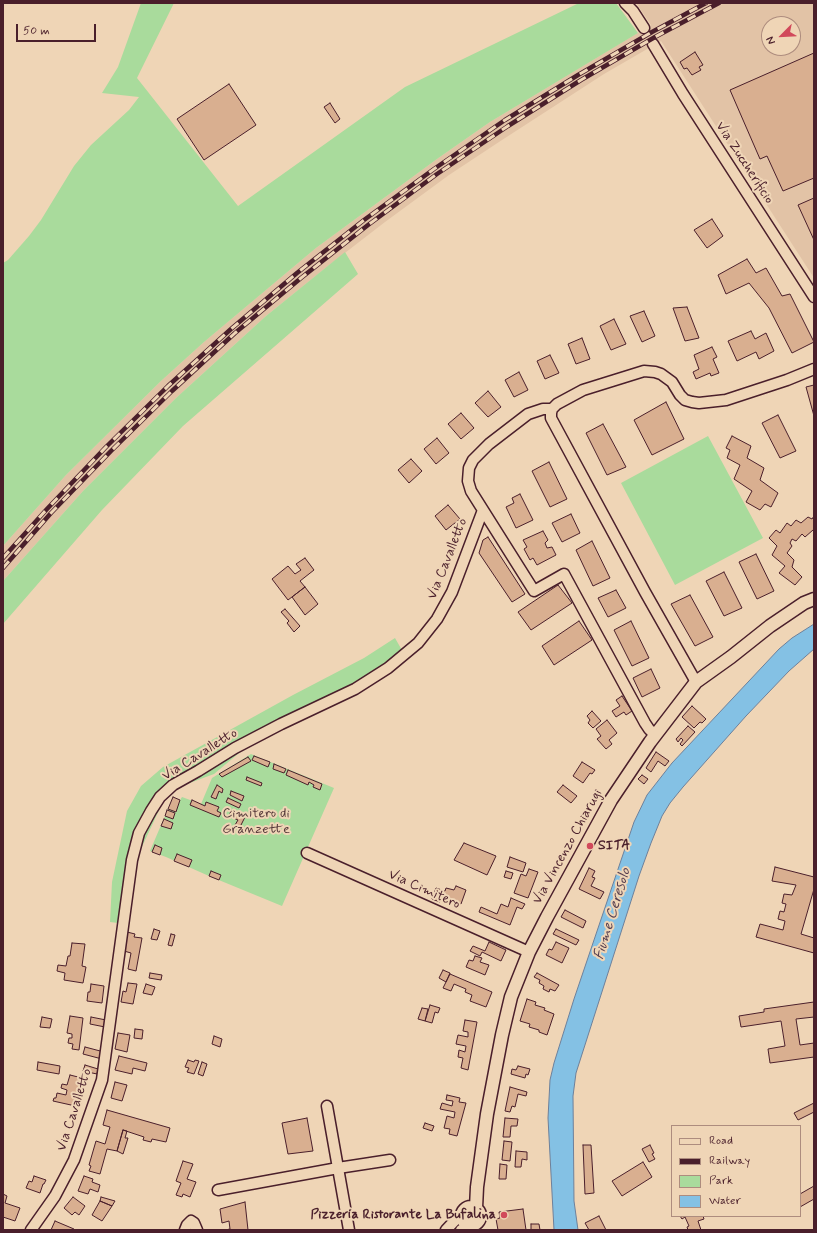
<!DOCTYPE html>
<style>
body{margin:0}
#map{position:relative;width:817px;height:1233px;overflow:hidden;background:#efd5b6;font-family:Mynerve,sans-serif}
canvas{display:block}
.frame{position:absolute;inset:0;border:4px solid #4a1f2b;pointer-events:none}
.legend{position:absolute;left:671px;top:1125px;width:130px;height:92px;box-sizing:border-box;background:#efd5b6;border:1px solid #ad8c7e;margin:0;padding:5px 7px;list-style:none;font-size:12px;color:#4a1f2b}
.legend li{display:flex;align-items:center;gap:8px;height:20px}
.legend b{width:20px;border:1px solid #ad8c7e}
.north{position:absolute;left:761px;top:16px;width:40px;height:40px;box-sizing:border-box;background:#efd5b6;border:1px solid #ad8c7e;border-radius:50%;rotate:246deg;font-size:11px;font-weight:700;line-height:16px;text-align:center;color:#4a1f2b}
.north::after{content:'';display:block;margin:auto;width:14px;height:18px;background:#d1495b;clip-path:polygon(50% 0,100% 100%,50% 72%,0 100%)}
.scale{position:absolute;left:16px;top:24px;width:80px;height:18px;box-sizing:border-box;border:2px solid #4a1f2b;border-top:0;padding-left:5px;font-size:12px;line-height:14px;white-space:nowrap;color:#4a1f2b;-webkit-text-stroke:3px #efd5b6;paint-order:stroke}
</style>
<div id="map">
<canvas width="817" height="1233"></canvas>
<div class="frame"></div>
<ul class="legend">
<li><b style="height:5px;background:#efd5b6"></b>Road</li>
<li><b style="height:5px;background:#4a1f2b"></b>Railway</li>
<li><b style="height:11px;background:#a9db9c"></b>Park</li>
<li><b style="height:11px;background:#84c1e4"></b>Water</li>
</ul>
<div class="north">N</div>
<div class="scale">50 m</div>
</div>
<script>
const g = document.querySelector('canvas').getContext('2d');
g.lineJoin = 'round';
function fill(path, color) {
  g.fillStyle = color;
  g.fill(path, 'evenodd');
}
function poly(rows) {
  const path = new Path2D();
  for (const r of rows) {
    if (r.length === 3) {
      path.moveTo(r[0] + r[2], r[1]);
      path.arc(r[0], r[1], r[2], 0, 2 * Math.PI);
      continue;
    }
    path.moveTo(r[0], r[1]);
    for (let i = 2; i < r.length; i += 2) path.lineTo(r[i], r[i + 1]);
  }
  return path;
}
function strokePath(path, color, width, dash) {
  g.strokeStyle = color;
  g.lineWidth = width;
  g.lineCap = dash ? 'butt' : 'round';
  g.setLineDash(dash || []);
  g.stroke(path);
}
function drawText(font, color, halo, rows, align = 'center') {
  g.font = font + ' Mynerve,sans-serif';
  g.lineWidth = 4;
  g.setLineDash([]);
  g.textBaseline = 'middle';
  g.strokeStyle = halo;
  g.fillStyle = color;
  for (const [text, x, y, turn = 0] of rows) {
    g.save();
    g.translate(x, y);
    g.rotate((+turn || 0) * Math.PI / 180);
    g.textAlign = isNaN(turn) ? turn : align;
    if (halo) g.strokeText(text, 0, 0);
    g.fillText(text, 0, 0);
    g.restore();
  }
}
fill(poly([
 [636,3,814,3,814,278,661,41,604,74,502,140,449,175,385,222,328,266,266,316,176,398,83,491,3,581,3,546,66,475,161,381,204,342,316,248,437,159,490,122,651,25],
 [769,24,793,24,793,48,769,48]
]), '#e2c3a6');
fill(poly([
 [141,3,174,3,137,78,238,206,405,87,579,3,616,3,638,33,490,122,437,159,316,248,204,342,161,381,66,475,3,546,3,263,8,260,29,236,41,220,74,166,91,145,129,110,139,97,102,93,118,67],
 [345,252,358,274,183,426,102,510,3,624,3,581,83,491,176,398,266,316],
 [708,436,763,538,675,585,621,483],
 [395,638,403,652,376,673,256,739,214,774,168,791,140,851,126,924,110,922,112,882,127,811,141,786,163,767,293,695,364,658],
 [251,754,334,788,282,906,209,876,166,857,150,851,173,797,180,800,182,797,201,804,212,778]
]), '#a9db9c');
const water = poly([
 [814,624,814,649,789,671,746,716,683,787,670,803,662,816,651,843,639,876,576,1073,573,1096,574,1201,578,1230,554,1230,548,1118,550,1080,554,1063,574,999,634,822,647,795,672,763,779,649,792,638,814,624]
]);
fill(water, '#84c1e4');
strokePath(water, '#6d809a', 1);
const building = poly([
 [695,52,703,65,699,67,701,70,692,75,687,68,684,69,680,62,695,52],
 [814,53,814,178,783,191,767,156,760,159,730,90,814,53],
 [229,84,256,125,204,160,177,119,229,84],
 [330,103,340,119,335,123,324,107,330,103],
 [814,198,814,240,798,205,814,198],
 [712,219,723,236,707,248,694,230,712,219],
 [747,259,756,273,766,268,782,296,790,294,814,342,792,353,769,308,749,283,726,294,718,275,747,259],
 [687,307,699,338,685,341,673,308,687,307],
 [644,311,655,336,642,342,630,316,644,311],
 [614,319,626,344,611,350,600,326,614,319],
 [751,331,755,339,766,333,774,351,759,359,756,352,737,361,728,341,751,331],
 [582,338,590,359,576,364,568,344,582,338],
 [712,347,717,357,713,359,719,373,711,376,710,373,696,379,693,372,699,369,694,355,712,347],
 [550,355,559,373,545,379,537,361,550,355],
 [519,372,528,390,514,397,505,380,519,372],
 [814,385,814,416,806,387,814,385],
 [488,391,501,407,488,417,475,403,488,391],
 [666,402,684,439,652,455,634,420,666,402],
 [461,413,474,428,461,439,448,424,461,413],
 [778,415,796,451,780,458,762,423,778,415],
 [603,424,626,467,607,475,586,433,603,424],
 [732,436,751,446,747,458,764,468,760,480,778,493,771,507,765,504,760,510,746,502,752,491,734,479,740,465,727,458,730,450,726,448,732,436],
 [437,438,449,453,436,464,424,449,437,438],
 [411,459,422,471,409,483,398,470,411,459],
 [549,462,567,499,550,507,532,471,549,462],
 [520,494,533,520,516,528,506,507,514,503,512,498,520,494],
 [448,505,460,519,446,530,435,516,448,505],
 [571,514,580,533,562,542,552,523,571,514],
 [814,516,814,530,813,530,805,537,802,534,796,541,792,539,790,543,792,546,787,553,794,560,792,567,802,577,795,585,779,573,785,566,772,555,777,546,769,538,776,530,780,533,787,523,791,526,796,520,801,523,808,517,812,519,814,516],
 [543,531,548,540,545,543,547,548,552,547,556,555,537,565,533,558,530,560,524,549,527,547,523,540,543,531],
 [488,537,525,594,512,602,479,553,483,540,488,537],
 [592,541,610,578,593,586,576,550,592,541],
 [756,554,774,591,757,599,739,562,756,554],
 [305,558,314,570,300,581,305,587,288,600,272,579,288,566,295,574,301,570,296,564,305,558],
 [724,572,742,608,724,616,706,581,724,572],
 [558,585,572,603,531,630,518,612,558,585],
 [305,587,318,604,305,615,292,597,305,587],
 [616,590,626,608,608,617,598,598,616,590],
 [690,595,713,637,695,646,671,604,690,595],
 [285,609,300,626,294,632,287,623,289,621,281,612,285,609],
 [579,621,592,640,554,665,542,646,579,621],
 [631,621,649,658,632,666,614,630,631,621],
 [651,669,660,688,642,697,633,678,651,669],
 [622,696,632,711,626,715,624,712,616,717,612,711,620,706,616,700,622,696],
 [692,706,706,719,702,723,700,722,694,728,682,717,692,706],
 [592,711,601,721,593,728,588,723,590,720,587,716,592,711],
 [607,720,617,733,609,740,612,744,606,749,597,739,601,736,596,729,607,720],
 [688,726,695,732,682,746,680,744,683,740,681,738,678,742,676,739,688,726],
 [656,752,669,761,665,766,658,761,651,772,646,768,656,752],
 [254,756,270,762,268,767,252,760,254,756],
 [248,757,251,761,222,777,219,774,248,757],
 [582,762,595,770,592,774,590,773,583,783,573,776,582,762],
 [274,764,286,769,284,773,273,769,274,764],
 [288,770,322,784,320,790,313,787,314,785,309,782,308,785,286,775,288,770],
 [642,775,648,779,644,784,638,779,642,775],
 [247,777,262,783,261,786,246,780,247,777],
 [217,785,223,789,222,793,219,791,216,799,211,797,217,785],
 [563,785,577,796,571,803,557,792,563,785],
 [231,791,244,796,242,801,230,795,231,791],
 [173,797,180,800,176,812,168,809,173,797],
 [228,798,241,804,239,808,226,802,228,798],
 [192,800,205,806,206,802,219,807,217,811,221,813,219,817,190,805,192,800],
 [167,810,175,813,173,819,165,816,167,810],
 [231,811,245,817,240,827,235,825,238,820,229,816,231,811],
 [164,819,173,823,171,829,161,826,164,819],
 [464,843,496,856,487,875,454,860,464,843],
 [155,845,162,848,160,855,152,852,155,845],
 [177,854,192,860,189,867,174,861,177,854],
 [510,857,526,863,523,872,507,867,510,857],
 [775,867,814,877,814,889,801,934,814,938,814,953,756,937,760,924,783,930,785,921,778,919,780,911,784,912,786,904,782,903,784,894,792,895,796,885,772,881,775,867],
 [589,868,595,871,592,877,595,878,591,886,604,892,600,899,579,889,589,868],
 [529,869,538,872,528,898,514,893,521,874,526,876,529,869],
 [211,871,221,875,219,880,209,876,211,871],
 [506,871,513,873,511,879,504,877,506,871],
 [456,886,466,890,461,904,442,897,440,902,432,899,436,888,445,891,446,888,454,890,456,886],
 [511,898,525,904,522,909,517,907,510,925,479,912,481,907,497,914,501,904,508,907,511,898],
 [565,910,586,921,583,928,561,917,565,910],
 [154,929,160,931,157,940,151,939,154,929],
 [556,929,579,940,576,945,553,934,556,929],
 [127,932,135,934,134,937,142,938,136,971,128,969,131,953,124,951,127,932],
 [171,934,175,935,172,946,168,945,171,934],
 [489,942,506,950,501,961,482,952,480,956,470,951,473,946,485,951,489,942],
 [556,942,569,948,562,963,546,955,549,949,552,950,556,942],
 [72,943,85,944,82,966,86,967,83,983,64,980,65,973,57,971,58,965,66,966,68,956,70,956,72,943],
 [475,956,482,958,480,962,489,965,485,975,466,967,469,960,473,961,475,956],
 [443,970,450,973,446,982,439,978,443,970],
 [150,973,162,975,161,980,149,978,150,973],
 [537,973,559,985,555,991,550,989,549,992,543,989,544,986,539,983,540,980,534,977,537,973],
 [450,974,492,992,486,1007,470,1001,472,995,465,992,466,989,454,984,451,991,443,988,450,974],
 [128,983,137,984,133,1004,121,1002,123,991,126,992,128,983],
 [91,984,104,986,102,1003,87,1001,88,992,90,992,91,984],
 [146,984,155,987,152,995,143,993,146,984],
 [527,999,536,1002,535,1005,545,1008,544,1010,554,1014,547,1035,539,1032,539,1030,529,1027,530,1024,520,1021,527,999],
 [814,1002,814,1017,796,1019,800,1045,814,1043,814,1057,770,1063,768,1049,785,1046,781,1021,741,1027,739,1016,764,1012,764,1009,814,1002],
 [430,1005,440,1008,438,1013,435,1012,432,1023,425,1021,430,1005],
 [422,1008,428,1009,425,1021,418,1019,422,1008],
 [70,1016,83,1018,79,1050,72,1049,73,1044,68,1043,69,1038,72,1038,72,1034,67,1033,70,1016],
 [42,1017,52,1019,50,1028,40,1027,42,1017],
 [91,1017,106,1020,105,1027,90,1024,91,1017],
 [465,1020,477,1022,468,1070,461,1068,463,1058,458,1057,459,1050,465,1052,466,1046,456,1044,458,1035,468,1037,468,1032,463,1031,465,1020],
 [135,1029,143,1030,142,1039,134,1038,135,1029],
 [118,1033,130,1035,127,1052,115,1049,118,1033],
 [214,1036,222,1039,220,1047,212,1044,214,1036],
 [85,1047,104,1052,102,1059,83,1054,85,1047],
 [119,1056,147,1063,145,1071,133,1068,132,1074,115,1070,119,1056],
 [188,1060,194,1062,195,1060,199,1061,194,1074,187,1072,189,1068,185,1067,188,1060],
 [38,1062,60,1066,59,1074,37,1070,38,1062],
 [202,1062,207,1064,203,1076,198,1074,202,1062],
 [85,1065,98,1069,97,1074,83,1071,85,1065],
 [518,1066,530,1069,528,1075,526,1074,525,1078,511,1074,512,1069,516,1070,518,1066],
 [70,1075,82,1078,77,1097,82,1098,80,1107,53,1101,54,1098,56,1098,57,1093,66,1095,67,1090,61,1088,62,1084,67,1085,70,1075],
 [115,1082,127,1085,122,1101,111,1098,115,1082],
 [510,1087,527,1092,526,1096,518,1094,515,1107,512,1106,510,1112,505,1111,510,1087],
 [447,1095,460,1098,459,1102,466,1103,457,1136,449,1134,450,1129,444,1128,447,1116,454,1118,455,1112,440,1109,442,1103,452,1106,453,1101,446,1100,447,1095],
 [814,1103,814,1112,798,1120,794,1113,814,1103],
 [107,1110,170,1128,166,1142,152,1139,151,1142,143,1140,144,1137,123,1130,117,1151,107,1149,100,1174,89,1171,91,1166,89,1165,96,1141,105,1144,110,1127,103,1125,107,1110],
 [307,1118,313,1151,288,1154,282,1123,307,1118],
 [505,1118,518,1119,517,1126,511,1126,510,1137,503,1137,505,1118],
 [425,1123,434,1126,432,1131,423,1128,425,1123],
 [123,1130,127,1131,125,1138,128,1138,123,1154,117,1151,123,1130],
 [504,1141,512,1142,510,1161,502,1160,504,1141],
 [583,1145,591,1145,594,1193,585,1194,583,1145],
 [650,1145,654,1153,652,1154,655,1159,649,1162,642,1149,650,1145],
 [516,1151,527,1152,527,1160,522,1159,521,1167,515,1167,516,1151],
 [183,1161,193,1164,187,1179,196,1182,190,1197,183,1194,182,1197,176,1195,181,1183,176,1181,183,1161],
 [643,1162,652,1177,622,1196,612,1181,643,1162],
 [500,1164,507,1165,506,1179,499,1179,500,1164],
 [34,1176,46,1180,44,1184,43,1184,40,1193,26,1188,29,1181,32,1182,34,1176],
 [84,1176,93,1179,92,1182,100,1185,98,1192,90,1189,88,1194,78,1191,84,1176],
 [814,1186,814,1199,800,1207,800,1194,814,1186],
 [3,1194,7,1196,5,1203,20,1208,15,1221,3,1217,3,1194],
 [73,1197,85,1206,79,1215,75,1212,72,1215,64,1208,73,1197],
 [101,1197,115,1201,112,1206,100,1201,101,1197],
 [100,1201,112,1206,102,1221,92,1215,100,1201],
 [245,1202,248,1230,225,1230,230,1229,229,1221,222,1223,220,1209,245,1202],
 [523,1209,526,1230,498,1230,496,1219,500,1218,499,1212,523,1209],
 [599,1216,606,1230,589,1230,585,1223,599,1216],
 [680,1216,703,1216,704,1219,698,1221,701,1230,688,1230,687,1227,689,1226,685,1217,682,1219,680,1216],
 [55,1221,74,1229,73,1230,51,1230,55,1221],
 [531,1224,539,1224,540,1230,531,1230,531,1224]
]);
fill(building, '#d9af90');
strokePath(building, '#4a1f2b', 1);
strokePath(poly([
 [644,28,653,44]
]), '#ceb19a', 10, [10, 5]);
const minor = poly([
 [625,3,633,11,644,28],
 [653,44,683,94,814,297],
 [552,409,543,409,528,414,489,444,473,460,469,468,468,481,471,491,534,591,564,574,645,723,649,729,655,735],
 [696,682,645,592,551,418,551,413,552,409,557,404,583,390,644,371,655,372,661,374,672,382,680,395,685,400,692,402,699,403,726,400,787,380,814,369],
 [307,853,529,952],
 [327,1106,338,1168,390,1160],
 [218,1190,338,1168,349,1230],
 [31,1230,55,1196,74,1160,102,1080,132,860,139,833,151,811,160,797,173,785,198,771,235,748,281,724,355,689,388,668,418,643,437,619,452,592,483,510],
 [185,1230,187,1225,191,1221,194,1223,197,1230],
 [446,1230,464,1211],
 [461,1230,471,1225]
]);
const tertiary = poly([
 [471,1216,9],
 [476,1208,477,1187,487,1114,502,1035,511,997,529,952,547,917,611,800,650,742,696,682,731,657,770,626,804,603,814,599]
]);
strokePath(minor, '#4a1f2b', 13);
strokePath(tertiary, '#4a1f2b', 15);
strokePath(minor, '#efd5b6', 10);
strokePath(tertiary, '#efd5b6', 12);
const rail = poly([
 [3,558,47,509,106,447,168,386,231,329,297,273,364,220,434,169,505,120,578,75,652,32,706,3],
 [3,568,51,513,111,451,172,391,235,333,301,278,368,225,437,174,508,126,581,80,655,37,719,3]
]);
strokePath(rail, '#4a1f2b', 4.5);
strokePath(rail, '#efd5b6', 3, [9]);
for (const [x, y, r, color] of [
 [590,846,4,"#d1495b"],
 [504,1215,4,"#d1495b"]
]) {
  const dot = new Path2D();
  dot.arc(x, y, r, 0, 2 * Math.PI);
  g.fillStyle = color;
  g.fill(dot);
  strokePath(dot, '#efd5b6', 1.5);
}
drawText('14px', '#4a1f2b', '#efd5b6', [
 ["Via Zuccherificio",744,163,57],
 ["Via Cavalletto",448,559,-68],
 ["Via Cavalletto",200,755,-32],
 ["Via Vincenzo Chiarugi",568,847,-61],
 ["Via Cimitero",424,890,24],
 ["Via Cavalletto",75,1110,-72]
]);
drawText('14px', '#583b3c', '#efd5b6', [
 ["Cimitero di",256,814],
 ["Granzette",256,830]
]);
drawText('bold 14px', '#4a1f2b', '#efd5b6', [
 ["SITA",598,846],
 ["Pizzeria Ristorante La Bufalina",496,1215,"right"]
], 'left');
drawText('italic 15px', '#563f50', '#efd5b6', [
 ["Fiume Ceresolo",613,914,-73]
]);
</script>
